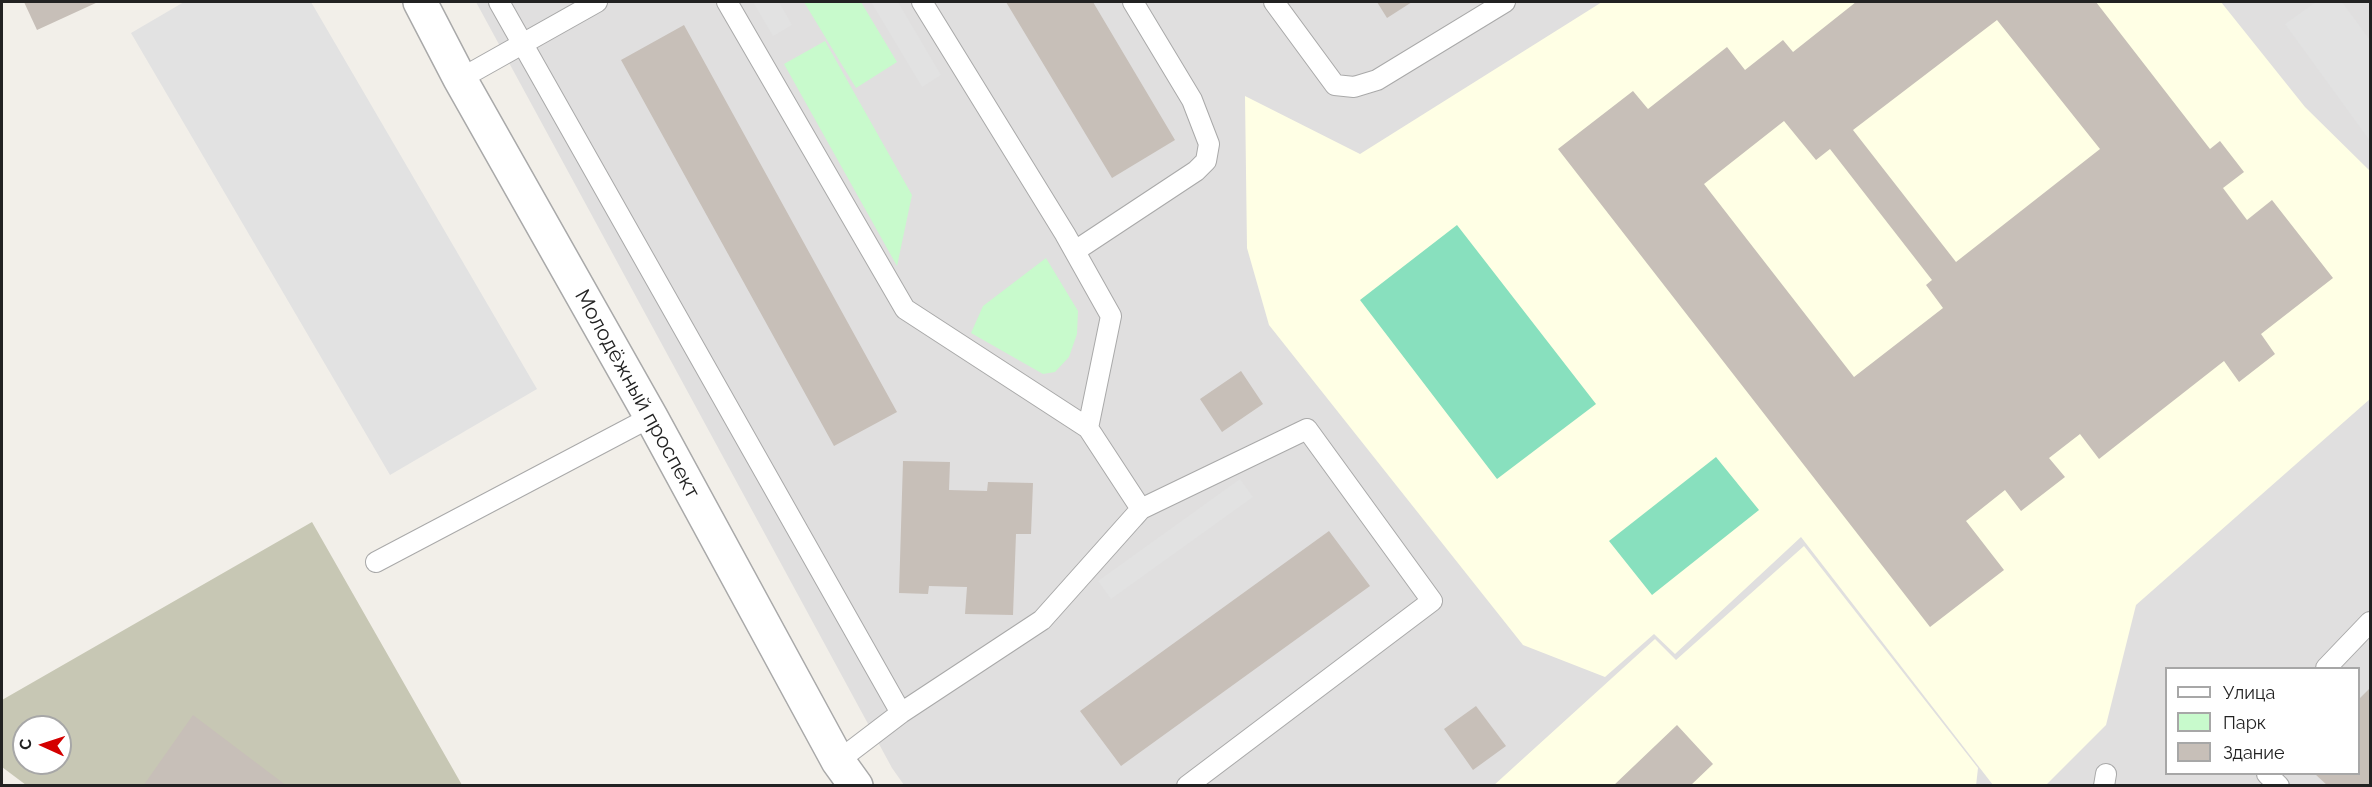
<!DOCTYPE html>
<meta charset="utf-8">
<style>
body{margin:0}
#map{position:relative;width:2372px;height:787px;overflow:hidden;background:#f2efe9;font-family:Raleway,sans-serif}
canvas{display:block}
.frame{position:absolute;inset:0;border:3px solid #222;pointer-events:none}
.legend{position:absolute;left:2165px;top:667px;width:195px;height:108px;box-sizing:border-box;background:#fff;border:2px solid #a7a7a7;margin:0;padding:8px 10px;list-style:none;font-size:18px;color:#222}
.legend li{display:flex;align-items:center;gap:12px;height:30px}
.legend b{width:30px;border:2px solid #a7a7a7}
.north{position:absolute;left:12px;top:715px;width:60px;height:60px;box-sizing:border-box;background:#fff;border:2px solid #a7a7a7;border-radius:50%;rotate:273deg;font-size:16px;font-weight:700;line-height:24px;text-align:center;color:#222}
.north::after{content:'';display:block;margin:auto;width:21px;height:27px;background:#d40000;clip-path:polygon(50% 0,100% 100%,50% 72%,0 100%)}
</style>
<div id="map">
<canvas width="2372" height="787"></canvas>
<div class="frame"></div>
<ul class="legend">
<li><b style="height:8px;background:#fff"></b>Улица</li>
<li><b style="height:16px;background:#c8facc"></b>Парк</li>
<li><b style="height:16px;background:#c7bfb8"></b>Здание</li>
</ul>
<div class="north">С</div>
</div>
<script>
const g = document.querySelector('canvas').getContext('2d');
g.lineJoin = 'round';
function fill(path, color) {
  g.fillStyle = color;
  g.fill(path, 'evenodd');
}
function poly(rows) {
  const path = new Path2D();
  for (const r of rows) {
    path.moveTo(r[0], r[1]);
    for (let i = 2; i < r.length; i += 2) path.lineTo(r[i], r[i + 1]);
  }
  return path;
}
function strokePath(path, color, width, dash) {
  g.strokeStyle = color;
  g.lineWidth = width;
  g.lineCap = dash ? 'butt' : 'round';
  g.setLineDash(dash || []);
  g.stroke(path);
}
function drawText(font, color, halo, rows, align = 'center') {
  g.font = font + ' Raleway,sans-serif';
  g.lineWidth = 5;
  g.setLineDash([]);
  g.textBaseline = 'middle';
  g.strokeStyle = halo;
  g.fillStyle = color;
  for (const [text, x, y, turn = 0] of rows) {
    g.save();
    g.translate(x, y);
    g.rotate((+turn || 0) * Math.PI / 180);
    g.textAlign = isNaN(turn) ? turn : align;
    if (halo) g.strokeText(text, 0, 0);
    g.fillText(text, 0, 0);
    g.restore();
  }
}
fill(poly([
 [476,2,2370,2,2370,785,904,785,892,768],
 [2166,668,2358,668,2358,774,2166,774]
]), '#e0dfdf');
fill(poly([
 [1602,2,2221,2,2305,107,2370,171,2370,399,2136,605,2106,725,2046,785,1993,785,1801,537,1675,654,1654,634,1605,677,1523,645,1269,325,1247,248,1245,96,1360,154],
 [1804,546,1978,768,1976,786,1493,786,1655,639,1676,660]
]), '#ffffe5');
fill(poly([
 [312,522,462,785,26,785,2,767,2,700],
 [24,727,60,727,60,763,24,763]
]), '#c7c7b4');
fill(poly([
 [804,2,861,2,897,62,856,88],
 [825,41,912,195,897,266,784,64],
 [1046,258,1078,311,1077,334,1069,357,1055,372,1043,374,971,333,983,306]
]), '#c8facc');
fill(poly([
 [1457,225,1596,404,1497,479,1360,300],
 [1716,457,1759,510,1652,595,1609,541]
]), '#88e0be');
fill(poly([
 [184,2,311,2,537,389,390,475,131,33],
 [753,2,779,2,792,25,773,36],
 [871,2,898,2,941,75,922,87],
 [2316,2,2342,2,2370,40,2370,141,2285,24],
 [1240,479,1253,497,1111,599,1098,581]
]), '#e2e2e2');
fill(poly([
 [24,2,98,2,37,30],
 [1006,2,1093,2,1175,140,1112,178],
 [1377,2,1412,2,1387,18],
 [1856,2,2096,2,2210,149,2220,141,2244,172,2223,188,2247,220,2272,200,2333,278,2261,334,2275,354,2239,382,2224,361,2099,459,2080,434,2049,458,2065,477,2021,511,2005,490,1966,521,2004,570,1930,627,1558,149,1633,91,1648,109,1727,47,1745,70,1783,40,1793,52],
 [1997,20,2100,149,1956,262,1853,130],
 [1784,121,1816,160,1830,149,1932,280,1926,285,1943,308,1854,377,1704,184],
 [684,25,897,412,834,446,621,60],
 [1241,371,1263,404,1222,432,1200,399],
 [903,461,950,462,949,490,987,491,988,482,1033,483,1031,534,1016,534,1013,615,965,614,967,587,929,586,928,594,899,593],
 [1329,531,1370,586,1121,766,1080,711],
 [2370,688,2370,786,2328,786,2315,774,2358,774,2358,700],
 [1476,706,1506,746,1473,770,1444,729],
 [193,715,287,786,143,786],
 [1677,725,1713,764,1690,786,1613,786]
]), '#c7bfb8');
const lane = poly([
 [499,2,901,713],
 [727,2,905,309,1088,428,1141,509,1042,620,901,713,838,761],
 [922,2,1065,234,1111,316,1088,428,1094,437],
 [1274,2,1335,85,1354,87,1377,80,1505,2],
 [460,79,597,2],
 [1075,251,1196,171,1206,161,1209,144,1192,100,1133,2],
 [1134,517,1141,509,1307,429,1432,601,1187,786],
 [376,562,651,417],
 [2326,668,2370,622],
 [2267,774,2279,786],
 [2104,786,2106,774]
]);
const street = poly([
 [420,2,460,79,651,417,838,761,856,786]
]);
strokePath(lane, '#a9a9a9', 22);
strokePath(street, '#a9a9a9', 36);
strokePath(lane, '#fff', 20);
strokePath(street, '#fff', 33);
drawText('21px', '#222', '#fff', [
 ["Молодёжный проспект",637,394,61]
]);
</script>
